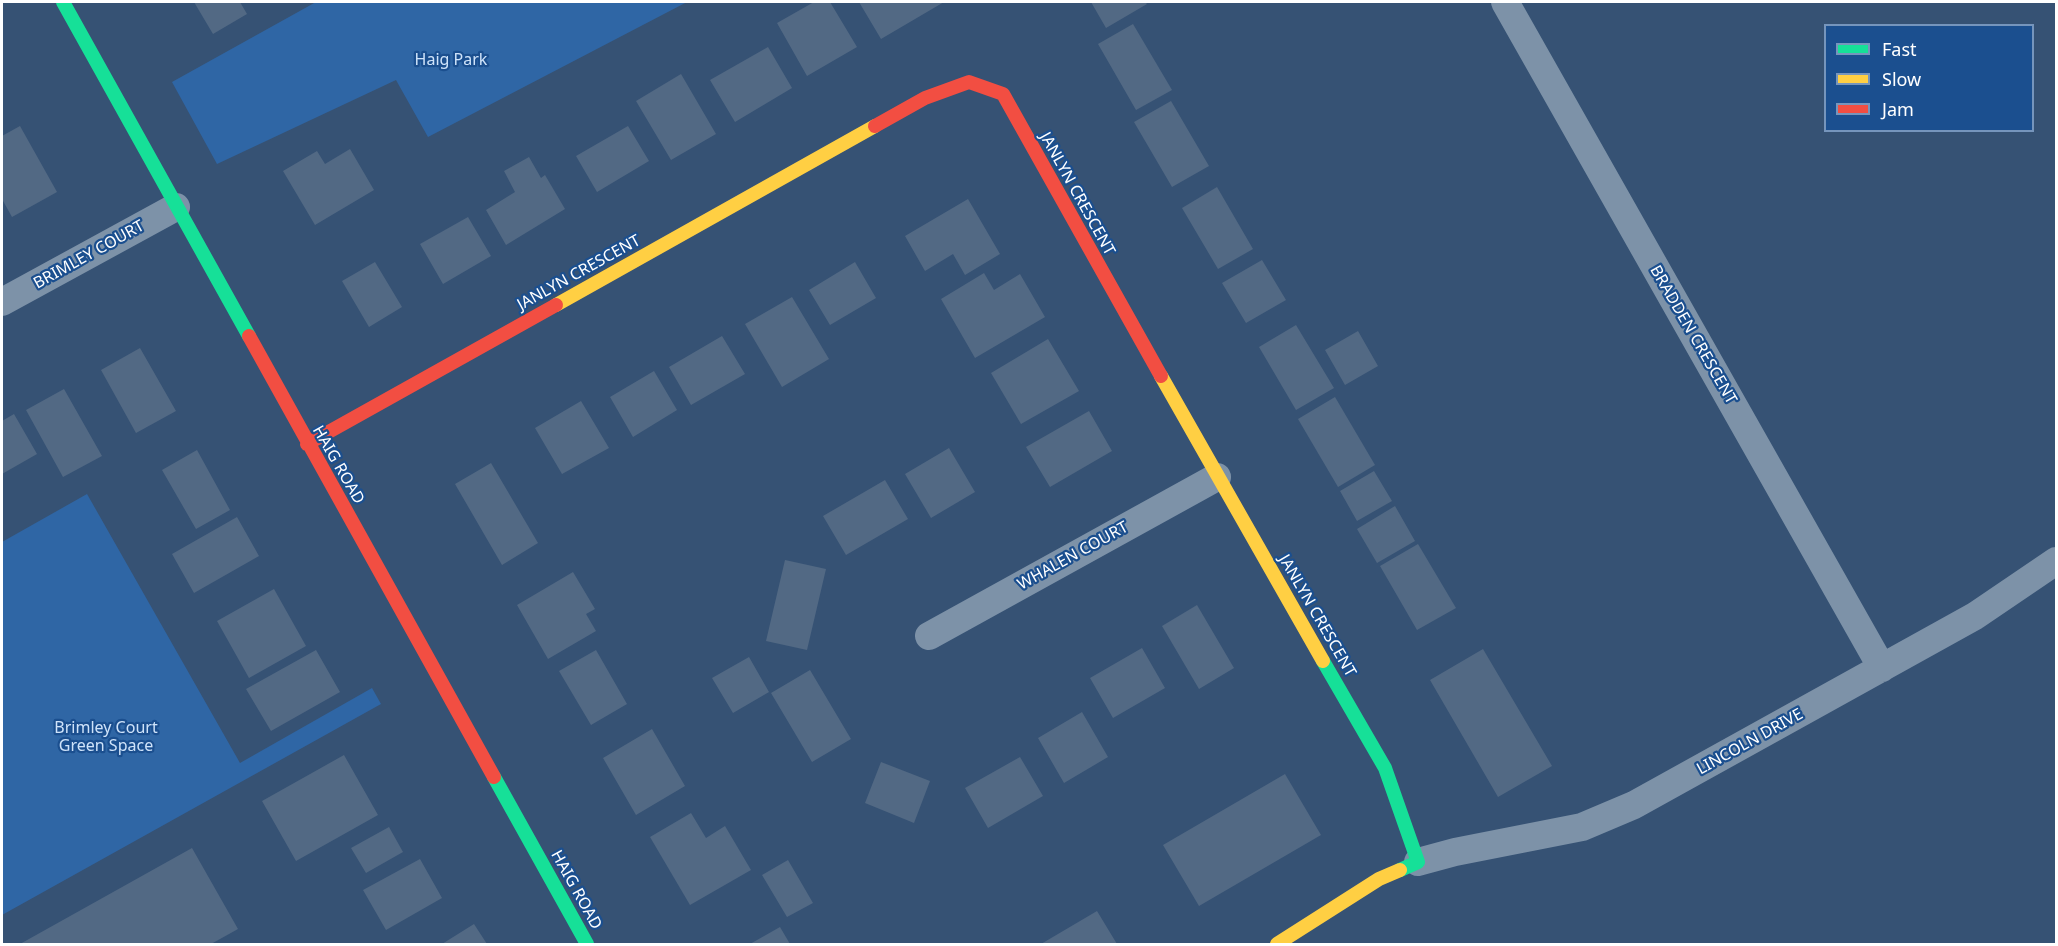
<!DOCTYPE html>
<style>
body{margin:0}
#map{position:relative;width:2058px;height:946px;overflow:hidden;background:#365274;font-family:"Noto Sans",sans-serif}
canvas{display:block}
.frame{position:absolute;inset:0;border:3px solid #fff;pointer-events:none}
.legend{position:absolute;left:1824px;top:24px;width:210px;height:108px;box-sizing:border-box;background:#1b4f8f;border:2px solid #7695bc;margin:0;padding:8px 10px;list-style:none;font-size:18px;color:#fff}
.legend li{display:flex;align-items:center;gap:12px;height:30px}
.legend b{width:30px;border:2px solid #7695bc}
</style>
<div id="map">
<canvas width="2058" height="946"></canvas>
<div class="frame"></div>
<ul class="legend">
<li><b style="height:8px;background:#16e098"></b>Fast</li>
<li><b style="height:8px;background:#ffcf43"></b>Slow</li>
<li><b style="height:8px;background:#f24e42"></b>Jam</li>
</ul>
</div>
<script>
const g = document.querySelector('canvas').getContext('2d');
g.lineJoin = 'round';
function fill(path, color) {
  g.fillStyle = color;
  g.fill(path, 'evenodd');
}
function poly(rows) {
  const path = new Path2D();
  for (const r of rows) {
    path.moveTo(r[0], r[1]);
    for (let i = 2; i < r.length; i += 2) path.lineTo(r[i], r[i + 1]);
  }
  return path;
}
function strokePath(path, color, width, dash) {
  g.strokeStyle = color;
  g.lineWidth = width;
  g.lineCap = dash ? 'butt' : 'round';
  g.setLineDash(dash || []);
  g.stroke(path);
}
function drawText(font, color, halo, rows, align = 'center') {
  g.font = font + ' "Noto Sans",sans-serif';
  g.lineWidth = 4.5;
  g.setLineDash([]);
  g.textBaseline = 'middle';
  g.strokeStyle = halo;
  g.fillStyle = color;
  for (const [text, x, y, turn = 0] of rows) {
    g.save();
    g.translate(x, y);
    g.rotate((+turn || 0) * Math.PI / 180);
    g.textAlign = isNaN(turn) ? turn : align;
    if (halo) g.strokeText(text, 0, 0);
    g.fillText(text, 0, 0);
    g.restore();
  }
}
fill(poly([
 [316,2,687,2,428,137,396,80,217,164,172,82],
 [87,494,240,763,372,688,381,704,2,915,2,542]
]), '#2f66a5');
fill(poly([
 [194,2,240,2,247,14,213,34],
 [814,2,830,2,857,47,807,76,777,23],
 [859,2,944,2,881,39],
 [1091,2,1145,2,1147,4,1106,28],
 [1133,24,1172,90,1136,110,1098,44],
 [768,47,792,88,735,122,710,80],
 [681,74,716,134,671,160,636,101],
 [1171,101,1209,166,1172,187,1134,122],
 [20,126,57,192,12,217,2,199,2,136],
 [628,126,649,161,597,192,576,156],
 [350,149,374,190,315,225,283,171,317,151,325,164],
 [529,157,541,178,545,175,565,209,506,245,486,210,515,192,504,171],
 [1217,187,1253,249,1218,269,1182,208],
 [968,199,1000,254,965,275,953,254,925,271,905,236],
 [468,217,491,256,443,284,420,244],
 [1262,260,1286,300,1246,323,1222,283],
 [375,262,402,307,369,327,342,281],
 [855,262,876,298,830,325,809,290],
 [984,273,994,290,1020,274,1045,317,975,358,941,299],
 [792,297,829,359,782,387,745,324],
 [1296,325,1334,388,1296,410,1259,347],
 [1358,331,1378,366,1345,385,1325,350],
 [722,336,745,374,691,405,669,367],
 [1048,339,1079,391,1021,424,991,373],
 [140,348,176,411,136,433,101,370],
 [654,371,677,410,633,437,610,397],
 [64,389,102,456,63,477,26,410],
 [1335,397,1375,465,1338,487,1298,419],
 [581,401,609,448,562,474,535,428],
 [1089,411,1112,451,1050,487,1026,447],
 [14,414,37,454,2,474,2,421],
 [949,448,975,492,931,518,905,474],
 [197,450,230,510,196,529,162,470],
 [491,463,538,543,502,565,455,484],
 [1374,471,1392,501,1357,521,1340,491],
 [885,480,908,519,846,555,823,516],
 [1395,506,1415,541,1377,563,1357,529],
 [237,517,259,556,194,593,172,554],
 [1418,544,1456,608,1417,630,1380,566],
 [785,560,826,569,807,650,766,641],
 [573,572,595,609,586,614,596,631,548,659,517,605],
 [274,589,306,646,249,678,217,621],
 [1197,605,1234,668,1199,689,1162,626],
 [1142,648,1165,688,1113,718,1090,678],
 [1483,649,1552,766,1498,797,1430,680],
 [316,650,340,692,271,731,246,689],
 [596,650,627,704,591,725,559,671],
 [749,657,769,692,733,713,712,678],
 [810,670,851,739,812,762,771,693],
 [1082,712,1108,757,1064,783,1038,738],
 [652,729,685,786,636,815,603,758],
 [344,755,378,815,296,861,262,801],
 [1020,757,1043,796,988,828,965,788],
 [881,762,930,781,914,823,865,803],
 [1285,774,1321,835,1199,906,1163,845],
 [691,813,706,838,725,826,751,870,690,905,650,837],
 [389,827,403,852,366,873,351,848],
 [192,848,238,929,211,944,20,944],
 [420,859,442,898,386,930,363,890],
 [788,860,813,903,787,917,762,875],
 [1097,911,1117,944,1041,944],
 [474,924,487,944,442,944],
 [780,927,790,944,750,944]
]), '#526984');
strokePath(poly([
 [1505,2,1882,668],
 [2,302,176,207],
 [929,636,1217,477],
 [1418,862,1455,852,1582,827,1634,805,1975,616,2056,561]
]), '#7d92a8', 28);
strokePath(poly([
 [63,2,249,336],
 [1323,661,1385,768,1418,862,1400,870],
 [494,777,587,944]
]), '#16e098', 14);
strokePath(poly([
 [556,305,875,126],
 [1161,376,1323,661],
 [1277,944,1379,879,1400,870]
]), '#ffcf43', 14);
strokePath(poly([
 [875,126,925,98,969,82,1003,94,1161,376],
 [249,336,494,777],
 [307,444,556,305]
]), '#f24e42', 14);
drawText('16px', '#cfe3fa', '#1b4f8f', [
 ["Haig Park",451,60],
 ["Brimley Court",106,728],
 ["Green Space",106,746]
]);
drawText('16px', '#fff', '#1b4f8f', [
 ["JANLYN CRESCENT",1077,194,61],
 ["BRIMLEY COURT",89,255,-29],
 ["JANLYN CRESCENT",579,273,-29],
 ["BRADDEN CRESCENT",1693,335,60],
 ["HAIG ROAD",338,465,60],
 ["WHALEN COURT",1073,556,-29],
 ["JANLYN CRESCENT",1317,616,60],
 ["LINCOLN DRIVE",1750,742,-29],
 ["HAIG ROAD",576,890,61]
]);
</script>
